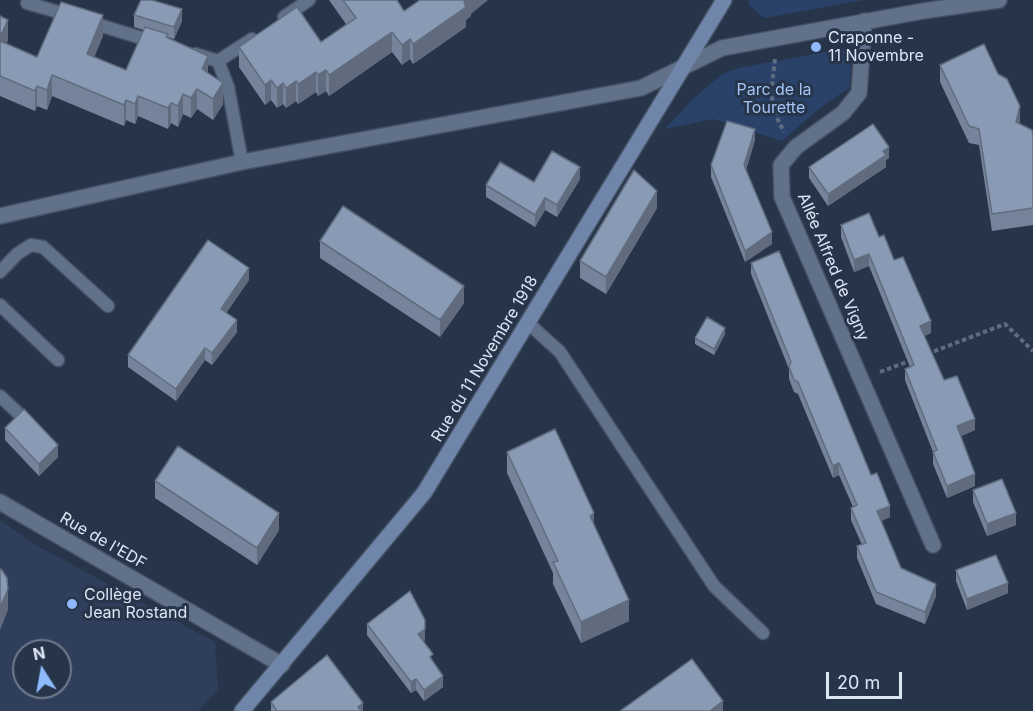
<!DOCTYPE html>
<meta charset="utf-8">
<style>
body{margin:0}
#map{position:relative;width:1033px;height:711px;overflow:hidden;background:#27354b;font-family:Inter,sans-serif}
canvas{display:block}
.north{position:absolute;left:12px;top:639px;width:60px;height:60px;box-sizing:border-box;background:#27354b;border:2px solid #6f7b8f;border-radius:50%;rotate:349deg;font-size:16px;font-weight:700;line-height:24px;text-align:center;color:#dce5f4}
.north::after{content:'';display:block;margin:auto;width:21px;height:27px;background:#8eb9fd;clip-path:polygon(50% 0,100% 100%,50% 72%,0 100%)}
.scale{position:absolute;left:826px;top:672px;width:76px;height:27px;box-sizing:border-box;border:3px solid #dce5f4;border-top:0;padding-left:8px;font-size:18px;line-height:21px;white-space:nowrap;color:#dce5f4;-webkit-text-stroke:4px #27354b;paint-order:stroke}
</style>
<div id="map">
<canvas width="1033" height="711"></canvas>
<div class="north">N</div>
<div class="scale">20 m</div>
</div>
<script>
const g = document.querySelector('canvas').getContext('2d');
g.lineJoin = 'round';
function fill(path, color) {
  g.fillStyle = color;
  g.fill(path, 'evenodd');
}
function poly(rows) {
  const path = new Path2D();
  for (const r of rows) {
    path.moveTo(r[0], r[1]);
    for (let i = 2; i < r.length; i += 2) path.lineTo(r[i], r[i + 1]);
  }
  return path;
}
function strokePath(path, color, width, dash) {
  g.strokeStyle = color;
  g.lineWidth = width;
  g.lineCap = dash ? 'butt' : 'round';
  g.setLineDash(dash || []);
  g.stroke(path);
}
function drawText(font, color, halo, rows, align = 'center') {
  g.font = font + ' Inter,sans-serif';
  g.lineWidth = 6;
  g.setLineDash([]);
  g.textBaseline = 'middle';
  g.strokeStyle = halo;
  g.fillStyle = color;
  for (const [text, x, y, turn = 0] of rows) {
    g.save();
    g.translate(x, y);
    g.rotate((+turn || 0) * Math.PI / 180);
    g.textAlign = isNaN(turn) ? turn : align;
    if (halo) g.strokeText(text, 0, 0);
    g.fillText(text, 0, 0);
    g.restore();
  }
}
fill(poly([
 [0,520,36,545,215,642,218,689,198,711,0,711],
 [24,651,60,651,60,687,24,687]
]), '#2f3f5b');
fill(poly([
 [749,0,863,0,764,18,749,5],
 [842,49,849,56,851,69,849,88,820,108,782,141,713,119,665,129,693,99,722,74,739,68]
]), '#2a4269');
const lane = poly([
 [27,3,72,16],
 [284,17,309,0],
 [89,22,155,42],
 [195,54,218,61,228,87,242,162],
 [218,61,252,39],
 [0,272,17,254,31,245,43,247,108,306],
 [0,305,58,360],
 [528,323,560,352,714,586,763,633],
 [0,396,18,413]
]);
const street = poly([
 [864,21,859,93,843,113,796,147,781,165,782,197,933,545],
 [0,216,242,162,641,88,722,48,923,11,999,0],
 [0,502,282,665]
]);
const secondary = poly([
 [242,711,424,493,724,0]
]);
strokePath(lane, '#445063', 15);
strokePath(street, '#445063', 18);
strokePath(secondary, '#445063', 18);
strokePath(poly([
 [775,59,771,95,778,120,784,132],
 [927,354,1005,324,1033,351],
 [880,372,912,360]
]), '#5f6c80', 4, [4.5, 3]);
strokePath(lane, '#61718a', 12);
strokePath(street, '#61718a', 15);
strokePath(secondary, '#6f85a9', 15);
fill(poly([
 [329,0,397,0,404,11,471,14,471,16,466,20,466,27,413,64,410,59,402,65,392,52,329,96,326,91,318,96,316,92,298,104,296,101,286,108,283,104,277,108,271,100,265,105,239,67,239,47,321,42,346,24],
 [134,15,182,21,174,39,168,37,168,38,208,73,223,104,213,120,197,109,191,118,183,114,178,127,171,123,168,129,138,116,135,124,126,120,124,126,52,96,47,110,37,106,35,111,0,96,0,16,8,40,6,43,37,57,103,36,94,57,126,70,144,30,134,27],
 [940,65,1019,124,1033,135,1033,225,992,231,979,145,969,143,940,82],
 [755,140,746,170,772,244,745,262,711,177,711,165],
 [889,158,886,160,886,167,828,206,809,178,809,167],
 [580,179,557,217,545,210,535,227,486,197,486,185],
 [657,208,606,294,580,278,580,261],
 [841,225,879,237,894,260,931,333,924,336,944,380,975,430,961,436,975,486,947,498,933,464,933,452,905,380,905,369,910,367,869,266,854,272,841,237],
 [320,241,464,303,440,337,320,258],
 [751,263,871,475,890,517,881,521,901,568,936,596,925,624,876,604,857,558,857,546,862,545,851,520,851,508,853,507,839,475,833,478,798,394,794,392,789,379,789,369,751,274],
 [249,280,226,313,237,332,212,365,205,360,176,401,128,367,128,355],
 [725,334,714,355,695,344,695,338],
 [5,428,58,457,39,476,5,440],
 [507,452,594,524,629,621,581,643,553,584,553,573,507,473],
 [155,481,279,530,257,565,155,498],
 [973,490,1016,525,987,536,973,502],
 [956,570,1008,593,967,610,956,581],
 [367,624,425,640,423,641,433,661,443,687,424,701,416,690,411,693,367,635],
 [271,702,363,711,271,711]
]), '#76849b');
fill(poly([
 [466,0,488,0,471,14,471,16,466,20,466,27,413,64,413,44],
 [182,9,182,21,174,39,174,27],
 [103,15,103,36,87,74,87,54],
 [8,20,8,40,0,58,0,37],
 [392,32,392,52,329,96,329,75],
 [410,39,410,59,402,65,402,45],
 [208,56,208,76,202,69],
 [326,70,326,91,318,96,318,75],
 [316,72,316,92,298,104,298,84],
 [52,75,52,96,47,110,47,90],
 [271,80,271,100,265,105,265,85],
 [296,81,296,101,286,108,286,88],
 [223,83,223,104,213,120,213,99],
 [283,83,283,104,277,108,277,88],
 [37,86,37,106,35,111,35,91],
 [197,89,197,109,191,118,191,98],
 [183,94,183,114,178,127,178,106],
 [138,96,138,116,135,124,135,104],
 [126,100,126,120,124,126,124,105],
 [171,103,171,123,168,129,168,108],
 [1020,106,1020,123,1016,139,1016,122],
 [755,129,755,140,744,177,744,165],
 [889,147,889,158,886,160,886,167,828,206,828,194],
 [580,167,580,179,557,217,557,205],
 [657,191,657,208,606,294,606,277],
 [545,198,545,210,535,227,535,215],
 [772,232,772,244,745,262,745,251],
 [869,254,869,266,854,272,854,260],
 [249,268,249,280,221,321,221,309],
 [464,286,464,303,440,337,440,320],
 [237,320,237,332,212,365,212,353],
 [931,321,931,333,920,338,920,326],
 [725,328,725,334,714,355,714,349],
 [205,348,205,360,176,401,176,389],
 [975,419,975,430,957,438,957,426],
 [58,445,58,457,39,476,39,464],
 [839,463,839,475,833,478,833,466],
 [975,474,975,486,947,498,947,486],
 [890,506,890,517,877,523,877,511],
 [279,513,279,530,257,565,257,548],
 [594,513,594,535,590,516],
 [1016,513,1016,525,987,536,987,524],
 [1008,583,1008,593,967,610,967,599],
 [936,584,936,596,925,624,925,612],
 [8,589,8,610,0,630,0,608],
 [629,600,629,621,581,643,581,622],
 [425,620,425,640,418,645,418,634],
 [443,676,443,687,424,701,424,690],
 [416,679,416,690,411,693,411,682],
 [723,701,723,711,710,711],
 [363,703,363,711,358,711,358,707]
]), '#606c7e');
const building = poly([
 [141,0,152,0,182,9,174,27,134,15,141,0],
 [343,0,397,0,404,11,420,0,466,0,464,2,466,7,413,44,410,39,402,45,392,32,329,75,326,70,318,75,316,72,298,84,296,81,286,88,283,83,277,88,271,80,265,85,239,47,297,7,321,42,356,18,343,0],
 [61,2,103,15,87,54,126,70,145,27,168,34,166,37,208,56,202,69,223,83,213,99,197,89,191,98,183,94,178,106,171,103,168,108,138,96,135,104,126,100,124,105,52,75,47,90,37,86,35,91,0,76,0,41,37,57,61,2],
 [0,16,8,20,0,37,0,16],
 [984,44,998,74,1007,79,1020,106,1016,122,1032,130,1033,135,1033,208,992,214,979,129,969,126,940,65,984,44],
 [727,121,755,129,744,165,772,232,745,251,711,165,727,121],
 [873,124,889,147,883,151,886,155,828,194,809,167,873,124],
 [552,151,580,167,557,205,545,198,535,215,486,185,500,162,534,182,552,151],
 [634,170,657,191,606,277,580,261,634,170],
 [343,206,464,286,440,320,320,241,343,206],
 [869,213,879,237,884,235,894,260,903,257,931,321,920,326,944,380,957,376,975,419,957,426,975,474,947,486,933,452,937,450,905,369,914,365,869,254,854,260,841,225,869,213],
 [208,240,249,268,221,309,237,320,212,353,205,348,176,389,128,355,208,240],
 [779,251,871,475,877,473,890,506,877,511,901,568,936,584,925,612,876,592,857,546,866,543,851,508,857,505,839,463,833,466,798,382,794,380,789,367,791,362,751,263,779,251],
 [707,317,725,328,714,349,695,338,707,317],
 [24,409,58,445,39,464,5,428,24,409],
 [555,429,594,513,590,516,629,600,581,622,553,562,558,561,507,452,555,429],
 [178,446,279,513,257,548,155,481,178,446],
 [1002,479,1016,513,987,524,973,490,1002,479],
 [996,555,1008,583,967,599,956,570,996,555],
 [0,569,2,570,7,578,8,589,0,608,0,569],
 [410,591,425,620,425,629,418,634,433,654,430,657,443,676,424,690,416,679,411,682,367,624,410,591],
 [327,655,363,703,358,707,361,711,277,711,271,702,327,655],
 [692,659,723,701,710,711,620,711,692,659]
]);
fill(building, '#899ab4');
strokePath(building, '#606c7e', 1.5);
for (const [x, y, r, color] of [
 [816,47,6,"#8eb9fd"],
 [72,604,6,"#8eb9fd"]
]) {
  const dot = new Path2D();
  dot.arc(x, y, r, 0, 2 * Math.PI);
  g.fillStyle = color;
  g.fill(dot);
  strokePath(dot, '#27354b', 2);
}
drawText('16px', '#dce5f4', '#27354b', [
 ["Craponne -",828,38],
 ["11 Novembre",828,56],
 ["Collège",84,595],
 ["Jean Rostand",84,613]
], 'left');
drawText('16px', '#a4c3f4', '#27354b', [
 ["Parc de la",774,90],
 ["Tourette",774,108]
]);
drawText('16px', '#dce5f4', '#27354b', [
 ["Allée Alfred de Vigny",833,267,67],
 ["Rue du 11 Novembre 1918",485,359,-59],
 ["Rue de l'EDF",103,541,30]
]);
</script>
